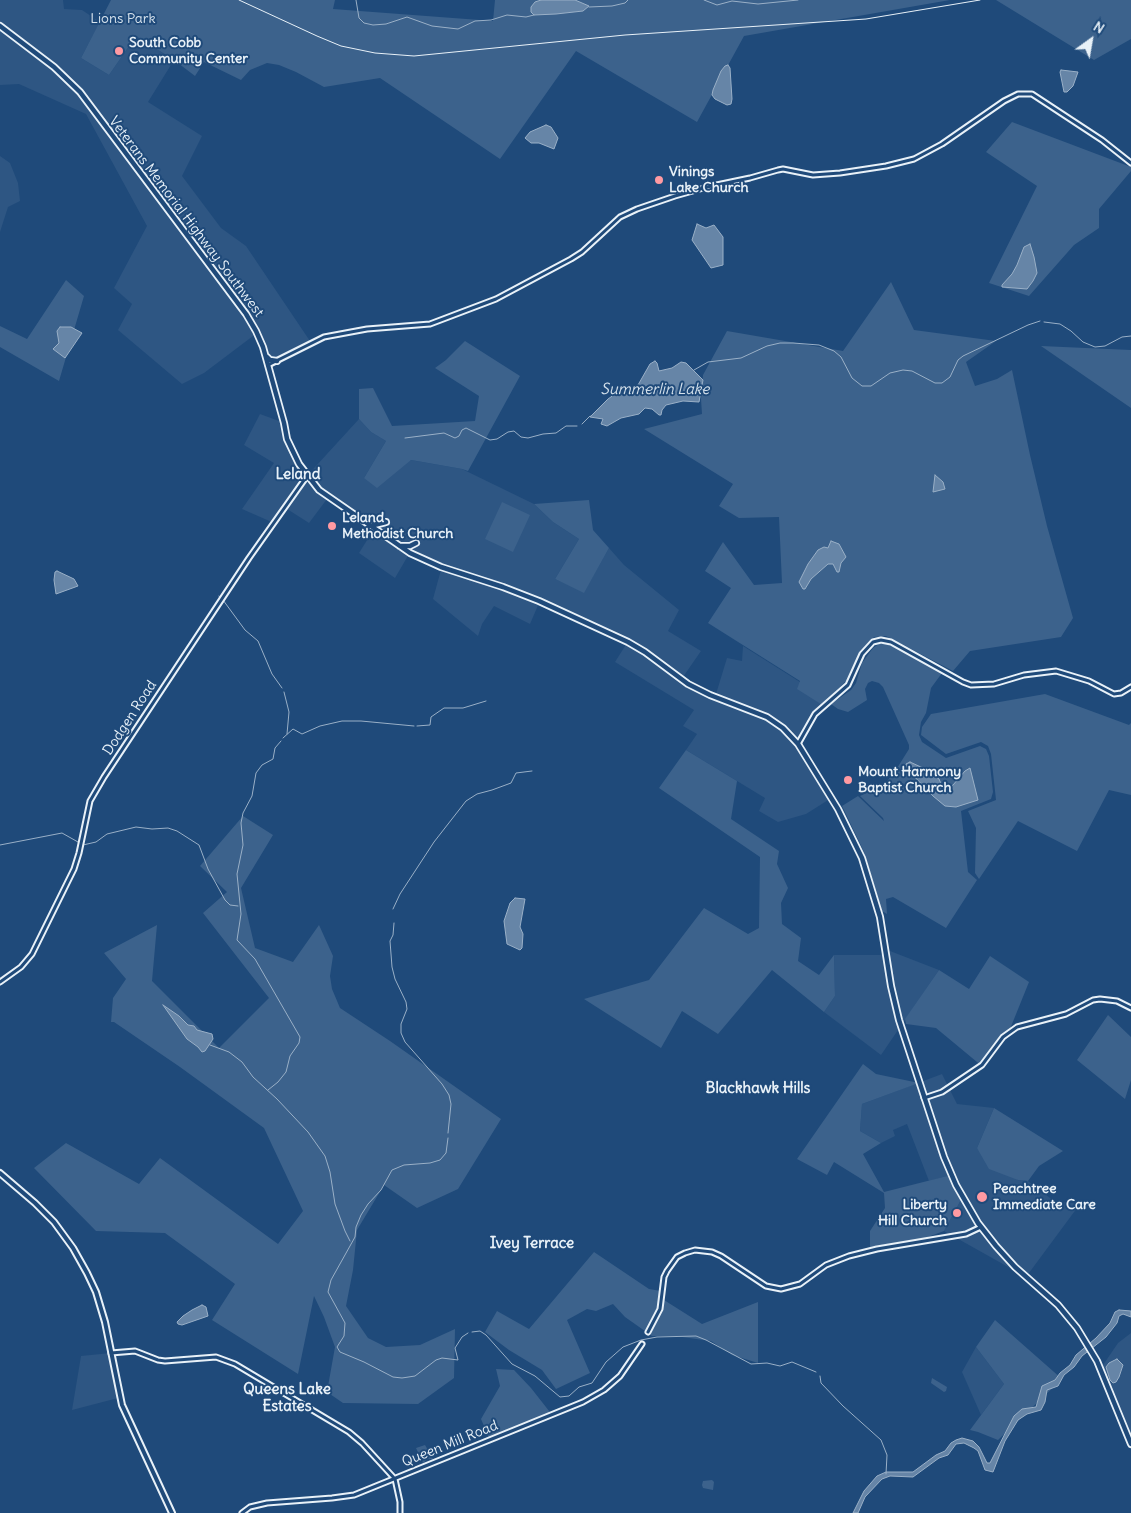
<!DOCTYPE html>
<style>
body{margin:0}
#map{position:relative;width:1131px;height:1513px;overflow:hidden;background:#1f4a7a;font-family:Delius,sans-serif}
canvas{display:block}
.north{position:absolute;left:1066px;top:15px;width:50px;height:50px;-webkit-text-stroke:4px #1f4a7a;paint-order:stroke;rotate:32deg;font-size:14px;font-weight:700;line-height:20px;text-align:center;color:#e8f1f8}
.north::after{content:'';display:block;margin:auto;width:18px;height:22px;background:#e8f1f8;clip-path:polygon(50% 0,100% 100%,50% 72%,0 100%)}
</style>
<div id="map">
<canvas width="1131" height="1513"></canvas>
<div class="north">N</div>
</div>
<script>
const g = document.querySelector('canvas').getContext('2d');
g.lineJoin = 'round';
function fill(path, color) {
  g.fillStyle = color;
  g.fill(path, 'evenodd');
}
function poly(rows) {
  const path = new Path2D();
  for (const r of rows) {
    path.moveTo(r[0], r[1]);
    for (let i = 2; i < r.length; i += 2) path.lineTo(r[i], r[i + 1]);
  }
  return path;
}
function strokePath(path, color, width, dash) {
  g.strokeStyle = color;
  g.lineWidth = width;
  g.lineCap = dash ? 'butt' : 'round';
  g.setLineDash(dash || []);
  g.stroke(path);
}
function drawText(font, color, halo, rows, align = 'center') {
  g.font = font + ' Delius,sans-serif';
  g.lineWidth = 4;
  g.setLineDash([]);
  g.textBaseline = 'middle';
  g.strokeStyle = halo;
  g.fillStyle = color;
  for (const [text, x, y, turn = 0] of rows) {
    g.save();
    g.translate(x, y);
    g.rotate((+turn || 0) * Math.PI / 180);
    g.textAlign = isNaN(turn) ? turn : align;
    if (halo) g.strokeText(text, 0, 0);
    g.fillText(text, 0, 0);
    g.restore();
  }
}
fill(poly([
 [0,0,63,0,64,9,82,10,100,22,81,58,109,75,136,36,174,60,148,102,202,136,182,176,221,228,246,246,312,344,268,364,257,333,204,373,182,384,118,330,132,304,114,288,147,226,86,114,19,84,0,85],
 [0,156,10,163,18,183,20,201,8,207,0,232],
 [260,414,279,421,305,478,359,419,371,432,386,441,364,478,411,460,462,469,534,504,553,522,579,539,555,579,584,592,609,548,624,565,679,610,668,631,701,651,683,677,703,689,716,694,727,658,742,661,743,646,800,682,824,706,814,715,797,740,804,746,833,797,806,814,778,822,759,811,765,798,686,750,697,734,683,726,694,710,615,662,627,643,539,603,530,624,494,606,482,624,478,636,433,599,442,566,409,554,395,578,359,553,374,529,327,499,309,523,284,507,274,523,242,509,274,463,244,445],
 [890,951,939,970,881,1055,824,1012,835,996,834,955,880,955],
 [942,1074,957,1104,994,1108,977,1148,1018,1180,1028,1181,1054,1201,1080,1204,1026,1277,944,1231,963,1196,951,1175,929,1181,907,1124,893,1130,895,1136,881,1143,860,1131,862,1104],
 [1131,1333,1131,1444,1101,1368,1118,1343],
 [976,1347,1004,1384,981,1415,962,1372],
 [111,1353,118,1398,72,1410,81,1356]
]), '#2e5683');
fill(poly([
 [111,0,335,0,333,9,493,21,495,0,950,0,744,36,697,122,576,51,500,159,380,78,324,87,296,72,279,65,267,63,250,70,241,80,204,62,195,76,174,60,136,36,109,75,81,58],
 [996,0,1131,0,1131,39,1094,60],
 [1012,122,1131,167,1131,171,1099,209,1099,228,1074,245,1029,296,989,283,1037,186,986,152],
 [66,280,84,296,59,381,0,347,0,326,27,339],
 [891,282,914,330,996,341,966,362,975,386,997,379,1012,370,1030,455,1047,526,1073,618,1061,637,970,651,953,671,886,636,874,637,861,650,849,678,830,697,831,700,824,706,797,689,800,681,708,623,731,588,705,571,723,542,754,585,782,583,779,517,739,518,719,506,733,484,644,429,702,414,701,399,703,375,727,331,843,351],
 [465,341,520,376,468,471,462,469,411,460,377,488,364,478,386,441,371,432,359,419,359,389,373,388,392,426,475,421,479,396,435,368,446,360],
 [1041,346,1131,350,1131,408],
 [589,500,593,530,609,548,584,593,555,579,579,539,553,522,534,504],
 [502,502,530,515,513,552,485,539],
 [879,644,886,644,899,649,942,673,931,688,926,713,921,722,919,735,922,742,946,758,980,746,986,749,989,756,993,792,991,799,961,811,968,872,977,880,946,928,893,897,886,899,887,914,882,911,864,852,842,806,858,796,884,821,883,818,860,796,875,789,878,791,894,773,909,749,909,745,883,687,879,683,872,681,868,683,865,689,867,700,848,712,838,709,831,704,851,690,856,683,862,663,873,648],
 [1045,694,1129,725,1131,723,1131,795,1109,790,1077,851,1018,821,979,879,975,873,976,828,968,811,996,800,991,754,988,746,981,742,946,754,921,735,922,727,931,714],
 [686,750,737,781,731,819,779,851,777,864,788,888,781,903,782,924,801,938,798,961,819,975,834,955,835,996,824,1012,772,970,718,1034,682,1011,661,1048,584,999,649,980,704,908,748,934,759,928,760,857,659,788],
 [243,816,273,835,241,888,255,948,293,962,319,925,333,956,330,976,332,989,340,1008,390,1041,501,1119,458,1189,417,1208,384,1185,357,1230,353,1270,346,1306,368,1338,386,1347,420,1345,455,1329,454,1378,418,1404,343,1403,327,1392,335,1347,324,1317,314,1296,298,1374,212,1320,235,1284,165,1233,96,1231,34,1168,66,1143,139,1184,160,1158,278,1244,303,1211,264,1128,180,1067,114,1022,111,1022,113,998,126,979,104,953,157,925,152,981,219,1048,269,998,203,913,227,892,200,866],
 [990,956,1029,982,1010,1029,998,1044,983,1067,936,1028,906,1024,905,1019,939,970,969,989],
 [1108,1015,1131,1037,1131,1080,1125,1099,1077,1060],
 [863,1064,876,1074,919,1083,862,1104,860,1131,881,1143,863,1154,884,1192,951,1175,963,1196,944,1231,925,1238,870,1247,870,1231,885,1208,884,1193,834,1162,827,1175,797,1159],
 [994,1108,1063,1151,1039,1166,1028,1181,1018,1180,989,1169,977,1148],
 [594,1252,649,1289,661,1291,660,1301,648,1300,661,1301,664,1300,702,1324,758,1302,758,1363,732,1355,711,1341,675,1336,652,1336,625,1317,613,1304,596,1311,587,1309,567,1320,590,1373,556,1389,542,1370,509,1350,485,1332,497,1311,529,1329],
 [995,1320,1062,1379,998,1440,978,1432,970,1430,1004,1384,976,1347],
 [496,1369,514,1370,531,1388,553,1416,489,1438,481,1419,500,1386],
 [932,1378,947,1387,946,1391,944,1392,931,1383],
 [425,1445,433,1459,428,1459,423,1463,416,1448],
 [712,1480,714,1482,713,1490,703,1488,702,1485,703,1481]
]), '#3c628c');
const water = poly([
 [541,0,575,0,589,6,583,11,556,14,534,15,531,12,531,7,535,2,541,0],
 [728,65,730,68,732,99,731,104,727,105,715,99,712,95,713,90,721,71,725,66,728,65],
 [1061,70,1078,72,1073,86,1067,92,1064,92,1060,72,1061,70],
 [546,125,551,127,558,138,554,149,539,143,531,143,525,138,530,132,546,125],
 [697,224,706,228,714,225,723,237,723,265,711,268,692,240,697,224],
 [1030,244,1034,257,1037,273,1033,281,1027,289,1002,287,1002,285,1012,274,1017,265,1024,247,1030,244],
 [60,327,71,327,82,333,65,358,53,349,59,343,57,331,60,327],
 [655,361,657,363,659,371,672,368,681,362,686,363,703,380,699,402,683,401,666,405,662,410,661,415,659,415,652,409,645,408,639,414,621,418,607,426,601,424,603,419,590,417,608,399,615,394,638,385,650,364,655,361],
 [935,475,943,482,945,489,933,492,935,475],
 [831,541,839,544,846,557,841,563,839,572,837,572,833,564,828,564,811,579,805,589,803,589,799,582,808,564,818,550,824,547,828,548,831,541],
 [57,571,74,579,78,586,56,594,54,580,55,572,57,571],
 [910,762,923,768,939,779,942,786,946,788,949,788,953,785,965,771,970,768,978,800,956,807,945,806,933,796,907,769,906,764,910,762],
 [515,898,525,899,520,927,523,934,522,948,520,950,507,944,504,921,510,903,515,898],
 [163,1005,179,1016,188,1025,194,1026,197,1030,212,1034,213,1039,205,1051,202,1052,198,1047,187,1039,163,1005],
 [202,1305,206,1307,208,1316,182,1325,178,1324,177,1322,183,1316,192,1310,202,1305],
 [1119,1310,1131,1311,1131,1317,1123,1314,1119,1316,1117,1323,1106,1337,1082,1356,1074,1367,1064,1375,1058,1386,1047,1390,1045,1402,1041,1410,1027,1414,1018,1420,1005,1441,993,1472,985,1470,978,1451,974,1448,964,1443,956,1444,948,1455,939,1458,913,1477,890,1476,882,1479,865,1497,858,1513,853,1513,864,1491,877,1476,886,1472,913,1472,936,1455,945,1451,951,1443,956,1440,962,1438,973,1441,979,1447,987,1463,990,1463,1014,1416,1022,1409,1036,1407,1042,1386,1055,1380,1060,1373,1070,1365,1076,1355,1096,1338,1110,1323,1115,1312,1119,1310],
 [1117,1359,1123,1365,1119,1377,1116,1382,1113,1383,1110,1380,1106,1367,1109,1363,1117,1359]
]);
fill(water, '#6685a7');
strokePath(water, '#9ab0c7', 1);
strokePath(poly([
 [356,0,359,18,364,23,373,25,386,24,407,17,432,26,458,29,475,21,491,20,507,15,526,17,534,15],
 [704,0,717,5,732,1,758,4,798,0],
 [589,7,612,6,625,3,628,0],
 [1044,322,1060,324,1071,331,1083,342,1095,347,1105,346,1122,337,1131,336],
 [694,370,708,362,741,358,767,346,780,343,793,343,819,345,834,351,841,357,852,378,862,386,871,386,890,373,903,370,912,371,935,383,942,383,950,377,958,360,963,356,1028,325,1040,321],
 [582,424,590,416],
 [405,438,444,433,455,438,459,436,462,430,466,428,490,440,497,439,508,432,514,431,521,437,528,438,543,434,556,433,566,426,577,426],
 [219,596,220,598],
 [223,600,245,630,258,641,272,674,282,688],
 [284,692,289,712,287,734],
 [417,726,430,725,431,717,444,708,463,708,486,701],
 [283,738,293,729,302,734,320,726,342,721,361,721,414,726],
 [0,845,62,833,78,842],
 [83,845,96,842,107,834,136,827,152,829,168,828,177,831,199,845,208,869,225,900,230,905,238,906],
 [393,909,400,894,434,842,466,801,477,794,492,790,511,783,516,773,532,771],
 [394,923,393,935,390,941,392,967,395,979,406,1002,407,1009,401,1024,401,1033,405,1042,442,1084,449,1095,451,1104,448,1133],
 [210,1045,229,1052,242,1062,253,1077,277,1099,308,1132,325,1156,330,1172,335,1204,345,1231,350,1241],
 [268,1090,278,1082,286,1072,290,1056,299,1043,300,1037,255,959,237,940,241,914,237,874,243,845,241,823,243,813,252,796,256,773,262,765,273,759,275,748,281,741],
 [448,1138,446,1153,440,1160,430,1163,404,1165,392,1170,381,1190,368,1204,361,1215,356,1227,355,1237,331,1280,328,1292,345,1323,344,1336,337,1347,340,1352,364,1362,393,1377,402,1378,415,1376,436,1360,442,1358,458,1360,455,1348,462,1337,468,1333],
 [472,1332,480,1331,486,1335,512,1364,535,1376,560,1397,569,1396,579,1387,592,1383,606,1362,623,1347,641,1340,657,1337,696,1336,706,1340,751,1364,767,1363,780,1366,792,1362,816,1372],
 [820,1376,821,1383,843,1406,881,1440,887,1455,886,1474]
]), '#9ab0c7', 1);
const tertiary = poly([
 [268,365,324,337,367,329,430,324,496,299,571,259,582,252,620,217,637,209,675,196,707,187,750,178,778,170,783,169,813,175,840,173,886,166,914,159,942,144,1004,101,1018,94,1032,94,1102,140,1131,163],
 [798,744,815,714,848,685,862,654,873,642,881,640,891,642,963,682,971,685,994,684,1024,675,1056,671,1089,681,1114,694,1121,693,1131,687],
 [0,982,21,967,32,954,74,869,79,853,90,801,104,777,249,558,307,476],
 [924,1098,942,1092,982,1065,1003,1037,1017,1027,1066,1014,1093,1000,1100,999,1117,1001,1131,1008],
 [648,1332,660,1309,664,1277,667,1271,677,1257,685,1253,695,1250,712,1252,721,1256,766,1286,781,1289,800,1284,826,1265,849,1256,877,1249,966,1234,981,1227],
 [111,1353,135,1351,158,1360,165,1361,216,1357,235,1364,349,1432,362,1443,395,1479,400,1502,400,1513],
 [242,1513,250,1507,267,1503,332,1498,354,1495,583,1402,604,1390,620,1376,642,1344]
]);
const secondary = poly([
 [0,1173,35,1203,54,1222,73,1248,87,1273,96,1292,105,1322,122,1405,172,1513]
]);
const primary = poly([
 [0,26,54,67,80,92,246,314,256,331,263,347,284,423,287,439,299,464,319,490,410,553,441,567,503,587,539,601,628,642,645,652,688,684,710,695,767,717,783,728,798,744,838,809,862,858,880,917,891,986,899,1020,944,1157,956,1185,978,1223,996,1246,1015,1267,1058,1305,1077,1328,1097,1361,1131,1444],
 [267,357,270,360,277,361],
 [370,526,386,522],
 [400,546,410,546,416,543]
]);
strokePath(tertiary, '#e8f1f8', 7);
strokePath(secondary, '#e8f1f8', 8);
strokePath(primary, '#e8f1f8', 8);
strokePath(tertiary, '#1f4a7a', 3);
strokePath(secondary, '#1f4a7a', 4);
strokePath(primary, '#1f4a7a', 4.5);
strokePath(poly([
 [239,0,317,36,341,46,375,53,414,56,625,35,866,19,980,0]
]), '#e8f1f8', 1);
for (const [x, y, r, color] of [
 [119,51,5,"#ff9aa2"],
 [659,180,5,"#ff9aa2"],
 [332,526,5,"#ff9aa2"],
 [848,780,5,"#ff9aa2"],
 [982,1197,6,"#ff9aa2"],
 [957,1213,5,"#ff9aa2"]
]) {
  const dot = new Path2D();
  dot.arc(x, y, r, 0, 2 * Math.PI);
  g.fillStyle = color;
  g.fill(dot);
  strokePath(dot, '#1f4a7a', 2);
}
drawText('14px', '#d7e3ed', '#1f4a7a', [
 ["Lions Park",123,19]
]);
drawText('bold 14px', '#e8f1f8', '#1f4a7a', [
 ["South Cobb",129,43],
 ["Community Center",129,59],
 ["Vinings",669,172],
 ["Lake Church",669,188],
 ["Leland",342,518],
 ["Methodist Church",342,534],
 ["Mount Harmony",858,772],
 ["Baptist Church",858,788],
 ["Peachtree",993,1189],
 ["Immediate Care",993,1205],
 ["Liberty",947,1205,"right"],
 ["Hill Church",947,1221,"right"]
], 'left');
drawText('14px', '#e8f1f8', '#1f4a7a', [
 ["Veterans Memorial Highway Southwest",186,217,53],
 ["Dodgen Road",130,718,-57],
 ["Queen Mill Road",450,1444,-22]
]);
drawText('italic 15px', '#d4e1ec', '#1f4a7a', [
 ["Summerlin Lake",655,390]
]);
drawText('bold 15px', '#e8f1f8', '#1f4a7a', [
 ["Leland",298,475],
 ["Blackhawk Hills",758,1089],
 ["Ivey Terrace",532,1244],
 ["Queens Lake",287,1390],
 ["Estates",287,1407]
]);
</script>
